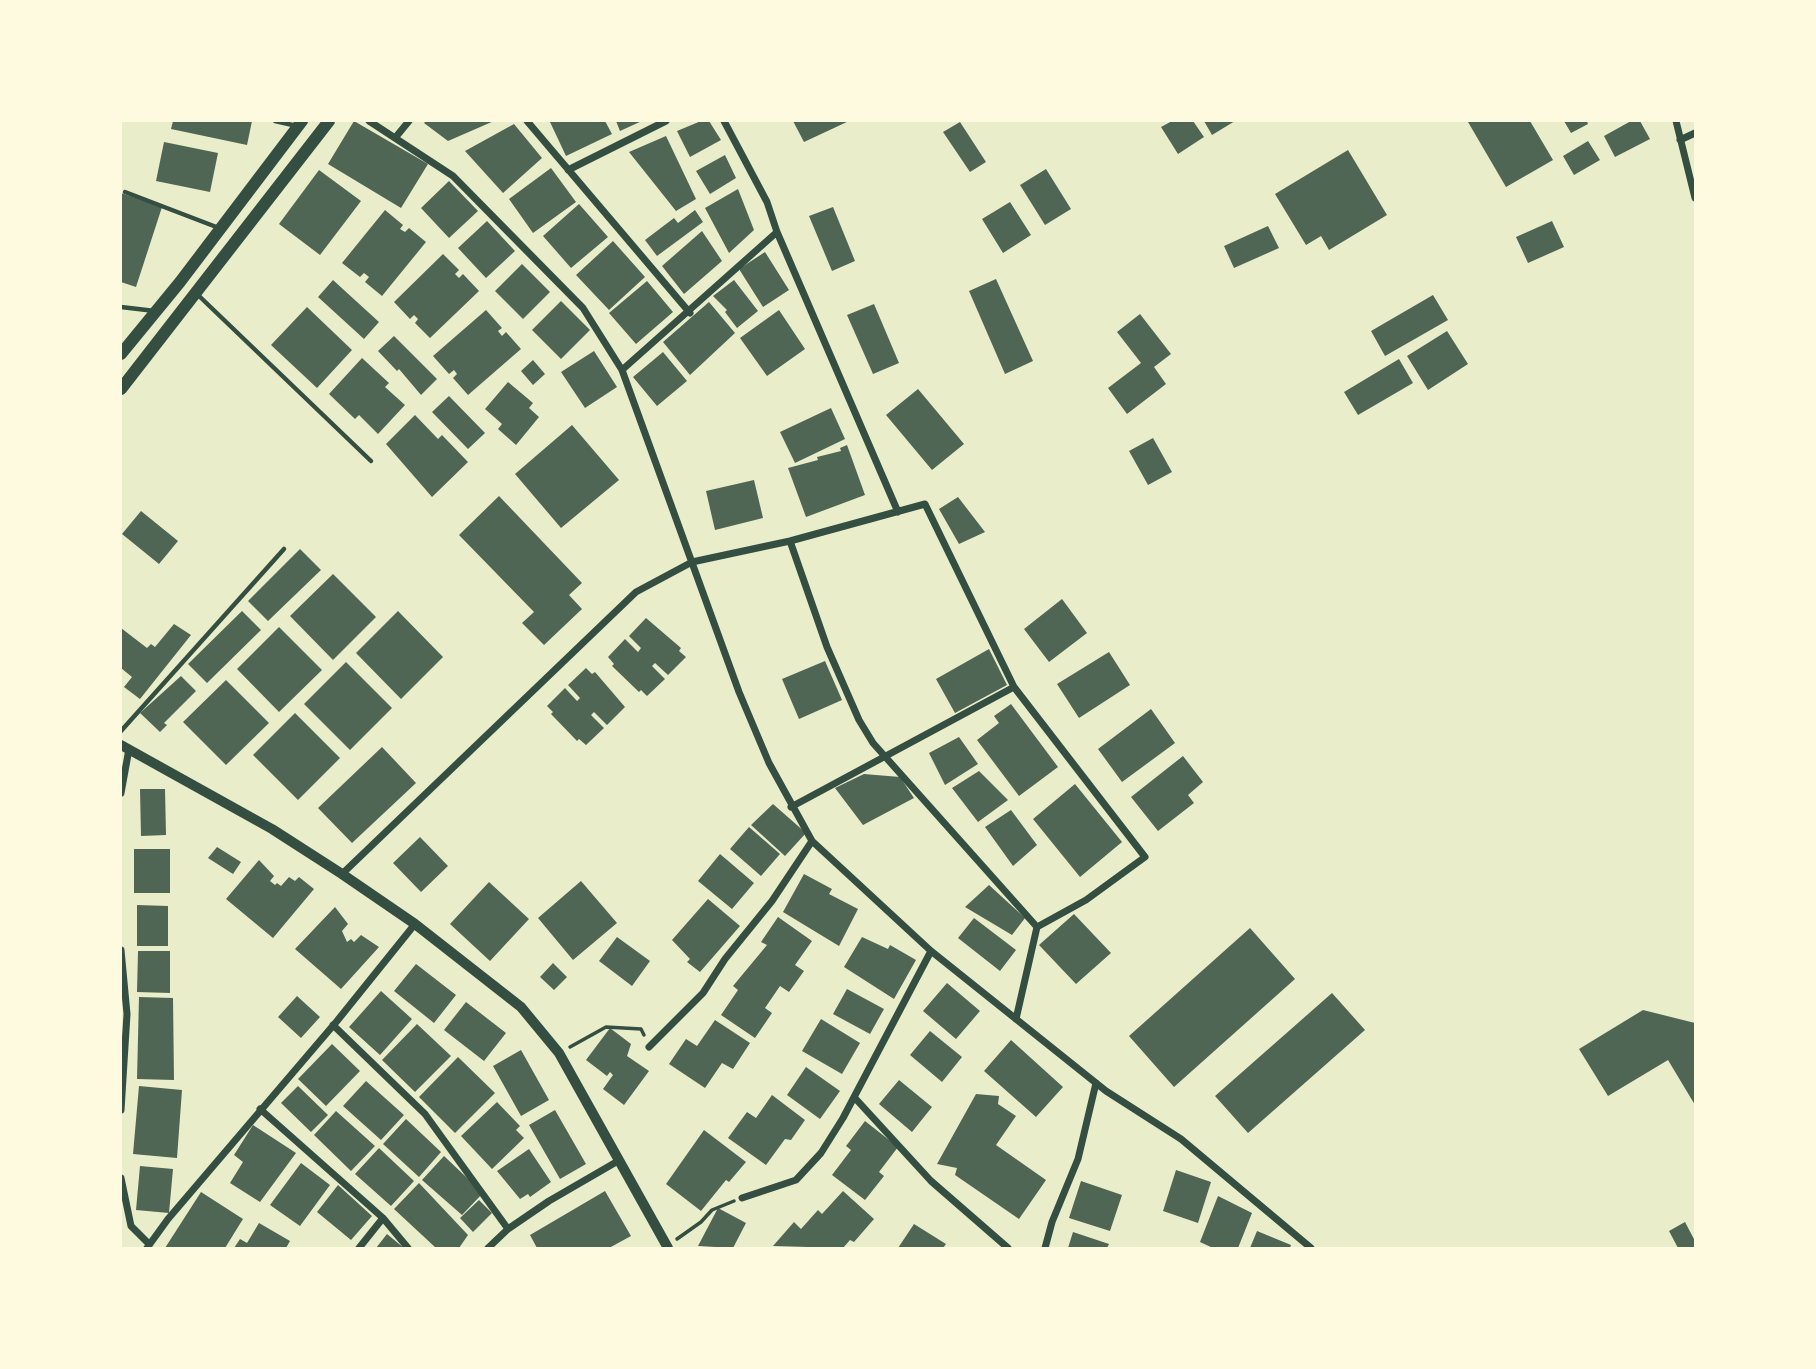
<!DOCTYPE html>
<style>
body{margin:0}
#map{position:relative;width:1816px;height:1369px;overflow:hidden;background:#e9edc9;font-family:"Titillium Web",sans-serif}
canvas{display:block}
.frame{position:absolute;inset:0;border:122px solid #fefae0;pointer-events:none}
</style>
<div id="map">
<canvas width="1816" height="1369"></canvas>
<div class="frame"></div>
</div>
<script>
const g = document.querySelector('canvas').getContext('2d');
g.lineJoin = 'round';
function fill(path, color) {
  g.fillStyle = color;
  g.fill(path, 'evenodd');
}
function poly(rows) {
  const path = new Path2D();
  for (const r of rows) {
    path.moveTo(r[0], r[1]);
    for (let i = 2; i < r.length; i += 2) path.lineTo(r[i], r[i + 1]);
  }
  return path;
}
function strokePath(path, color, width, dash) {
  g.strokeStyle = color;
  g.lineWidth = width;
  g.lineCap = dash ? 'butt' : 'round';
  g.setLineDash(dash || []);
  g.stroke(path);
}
fill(poly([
 [173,121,252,121,247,145,171,129],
 [354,121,428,164,401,208,328,164],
 [426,121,494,121,448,141,424,123],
 [605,121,612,134,566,156,550,122],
 [616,121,642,121,620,131],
 [701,121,709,121,721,140,690,157,677,131],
 [793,121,849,121,804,142],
 [1172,121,1193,121,1204,137,1178,154,1161,127],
 [1204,121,1235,121,1212,135],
 [1530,121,1553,160,1506,187,1468,122],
 [1564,121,1587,121,1588,124,1571,133],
 [1631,121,1640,121,1650,139,1615,157,1604,136],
 [960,122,986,162,970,172,943,132],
 [514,124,542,158,503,193,465,151],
 [666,136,696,199,676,211,629,152],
 [1588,141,1600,160,1574,175,1563,156],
 [164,142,218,153,210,192,156,181],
 [1348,150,1387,215,1329,250,1321,236,1306,245,1275,194],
 [725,155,736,178,710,194,696,171],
 [551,168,576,202,533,233,509,199],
 [1046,169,1071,209,1045,225,1020,185],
 [319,170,361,201,320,255,279,224],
 [449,181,478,211,449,238,421,208],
 [738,189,754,230,729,253,705,208],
 [121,193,162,207,136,287,121,282],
 [1010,202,1031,235,1003,253,982,219],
 [579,204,608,237,571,268,543,236],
 [833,207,855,261,832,271,809,216],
 [385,210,403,225,400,229,405,232,409,228,426,242,382,296,365,282,369,277,364,273,360,277,342,263],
 [695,210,703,222,657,256,645,240,674,218,678,223],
 [487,221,515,251,486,278,458,248],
 [1552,221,1564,247,1528,263,1516,237],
 [1268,226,1279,248,1234,268,1224,246],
 [702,231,722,261,684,294,662,266],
 [613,241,645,277,609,310,576,275],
 [765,252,789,290,763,307,739,269],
 [443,254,459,270,455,274,459,278,463,274,479,291,430,338,415,323,418,319,414,315,410,319,394,302],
 [522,264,550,292,523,319,495,291],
 [996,279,1033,361,1005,374,969,291],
 [333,280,379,322,364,339,318,297],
 [734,280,758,311,737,328,725,312,727,310,713,296],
 [647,281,673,312,636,344,609,313],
 [1433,295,1448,320,1385,356,1371,331],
 [561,301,590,330,561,359,532,330],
 [709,302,735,333,690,375,663,342],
 [874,304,899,363,873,374,847,315],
 [307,307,352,350,317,388,271,345],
 [486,310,502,328,498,331,502,336,506,332,521,349,468,395,453,378,457,374,454,370,449,374,433,356],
 [779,310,805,349,767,376,740,338],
 [1140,314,1171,354,1154,367,1166,384,1127,414,1108,388,1141,363,1117,332],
 [1447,331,1468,364,1428,390,1407,356],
 [394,336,437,379,421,395,399,369,397,371,378,351],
 [594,351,617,387,585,408,561,372],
 [663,352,687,381,657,406,633,377],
 [362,358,389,383,385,387,405,405,378,434,359,415,355,419,329,394],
 [1399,359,1413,383,1358,415,1344,392],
 [533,360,545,374,533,385,521,371],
 [508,382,533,403,529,408,539,417,516,445,498,429,502,424,485,409],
 [918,389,964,444,932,470,886,415],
 [449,396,485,433,468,449,432,412],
 [831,408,845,439,795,463,780,432],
 [415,415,438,439,442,435,468,462,432,497,386,444],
 [572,425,619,480,561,528,515,474],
 [1153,438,1172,472,1148,485,1129,451],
 [847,445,865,495,806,517,788,468,818,460,817,457,841,451,840,448],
 [754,480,763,518,715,530,706,491],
 [499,496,582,583,569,595,582,609,544,645,522,623,534,612,459,535],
 [958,497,985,532,959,544,939,509],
 [141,511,178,541,159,564,122,534],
 [300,549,321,570,268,621,248,601],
 [333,574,376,617,333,660,290,616],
 [1062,599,1087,633,1049,662,1024,629],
 [242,611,261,630,207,683,188,664],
 [398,611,443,657,401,699,356,653],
 [646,618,681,648,679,651,686,657,668,675,655,663,652,666,665,679,647,696,641,690,639,692,612,666,614,664,608,657,625,639,638,652,641,648,629,636],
 [174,624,191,635,140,699,124,687,132,677,121,668,121,628,147,648,151,644,155,647],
 [279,627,322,670,279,712,237,669],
 [989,649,1007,685,955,713,936,679],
 [1109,652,1130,685,1079,718,1057,684],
 [825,661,842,700,799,719,782,679],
 [346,662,392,708,350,750,304,704],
 [586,668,592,674,595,672,625,707,607,725,594,712,591,715,604,728,586,745,579,739,577,741,551,714,553,712,547,706,565,688,577,701,580,698,568,685],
 [181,676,196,691,164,723,167,725,160,732,140,713],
 [226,680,269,723,226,765,183,722],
 [1011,704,1058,767,1019,796,977,740,999,723,994,716],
 [1151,709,1175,743,1122,782,1098,749],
 [295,713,340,758,298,800,253,755],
 [959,737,978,764,945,785,929,753],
 [382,747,416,783,352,843,318,808],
 [1183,756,1203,782,1188,795,1194,803,1158,831,1131,797],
 [979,771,1008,800,978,822,952,788],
 [864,774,900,777,914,798,863,825,835,788],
 [1075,784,1122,842,1080,877,1033,819],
 [140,789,165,789,166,835,141,836],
 [773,804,806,833,785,856,751,825],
 [1011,810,1037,845,1013,866,985,827],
 [749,827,780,854,761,876,730,849],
 [420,837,448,866,421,892,393,863],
 [217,847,241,862,233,874,208,858],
 [134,849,170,849,170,893,134,893],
 [720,854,754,883,732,909,698,881],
 [259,860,274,876,270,881,275,885,277,883,281,886,289,877,295,881,299,877,314,889,273,938,226,899],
 [804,874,832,889,829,894,858,909,839,946,783,912],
 [581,881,617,923,573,960,538,918],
 [489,882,529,919,490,961,450,924],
 [989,885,1025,918,1012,935,965,907],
 [708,899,740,926,700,972,687,962,690,959,672,940],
 [137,905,168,906,168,946,137,946],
 [335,907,348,924,342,931,347,942,351,939,354,942,361,935,379,947,341,989,295,949],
 [1074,914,1111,953,1076,984,1039,945],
 [778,917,812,941,795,965,804,971,789,992,780,986,765,1008,772,1013,755,1038,721,1015,738,990,733,986,767,945,761,942],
 [974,918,1016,950,1000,971,958,938],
 [1250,928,1295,979,1174,1087,1129,1036],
 [617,937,650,961,632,986,599,961],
 [862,937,888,949,890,945,916,960,894,999,844,967],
 [138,951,170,951,170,993,137,992],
 [553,963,567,977,554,990,540,977],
 [416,964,456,995,434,1023,394,991],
 [947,983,980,1011,956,1039,923,1011],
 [847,989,884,1009,870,1034,833,1014],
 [381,991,412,1019,380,1055,349,1027],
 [1332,993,1365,1030,1248,1133,1215,1096],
 [297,996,320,1017,301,1038,278,1017],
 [139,997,173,998,174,1080,137,1079],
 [466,1002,506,1033,484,1061,444,1030],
 [1643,1010,1695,1023,1695,1105,1668,1060,1608,1096,1579,1049],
 [821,1019,860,1043,842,1074,802,1051],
 [715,1020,750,1043,733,1069,722,1063,705,1088,669,1064,686,1039,697,1046],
 [417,1024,451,1056,415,1092,382,1060],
 [610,1028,631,1044,627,1056,649,1071,624,1105,603,1089,613,1075,610,1072,607,1076,586,1060],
 [930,1031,962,1057,942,1082,910,1055],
 [1011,1040,1063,1087,1036,1117,984,1071],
 [332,1044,360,1071,326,1106,298,1079],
 [521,1050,549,1100,521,1116,493,1066],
 [458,1057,495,1093,455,1133,419,1097],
 [806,1067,840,1091,820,1119,787,1095],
 [899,1080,932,1107,912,1132,879,1104],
 [366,1081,404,1115,381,1140,343,1106],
 [139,1086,182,1090,177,1158,133,1154],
 [298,1086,328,1115,311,1132,281,1103],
 [976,1094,999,1096,998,1104,1016,1116,996,1145,1046,1180,1019,1219,955,1175,957,1168,937,1164],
 [772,1095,805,1120,791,1140,785,1139,766,1165,728,1138,747,1112,756,1118],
 [497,1102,520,1126,516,1130,524,1138,492,1169,461,1136],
 [555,1110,586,1164,560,1179,529,1125],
 [336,1111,375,1146,351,1171,314,1135],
 [406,1119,441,1152,419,1177,383,1144],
 [865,1121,898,1147,879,1172,884,1176,865,1200,832,1175,851,1150,846,1146],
 [253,1125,296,1153,260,1202,230,1183,243,1162,234,1155],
 [704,1130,746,1162,729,1182,726,1180,701,1211,666,1184],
 [379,1148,414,1181,391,1206,355,1174],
 [529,1149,551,1182,530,1197,528,1194,520,1199,497,1171],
 [444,1156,483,1193,462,1215,422,1180],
 [301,1163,330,1185,300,1226,270,1205],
 [140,1166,173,1169,169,1213,136,1210],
 [1176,1170,1211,1182,1198,1223,1163,1211],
 [1081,1181,1122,1195,1110,1231,1069,1218],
 [419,1183,468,1235,459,1248,436,1248,394,1209],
 [338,1185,372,1216,351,1240,317,1212],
 [605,1191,631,1236,609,1248,537,1248,530,1235],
 [843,1191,874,1219,854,1242,850,1240,843,1248,773,1246,794,1222,801,1229,818,1210,822,1214],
 [201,1192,243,1219,225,1248,165,1248],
 [1218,1196,1252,1213,1238,1248,1213,1248,1200,1242],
 [479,1200,492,1213,473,1232,460,1218],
 [718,1208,746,1223,733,1248,698,1246],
 [1685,1222,1695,1241,1695,1248,1678,1248,1669,1231],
 [259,1223,290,1241,286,1248,234,1248,240,1239,247,1243],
 [914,1224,946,1244,943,1248,898,1248],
 [1257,1231,1291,1245,1290,1248,1250,1248],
 [1073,1232,1109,1244,1107,1248,1068,1248],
 [387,1234,404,1248,376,1248]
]), '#4f6655');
strokePath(poly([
 [570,1047,606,1027,641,1029,644,1035],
 [677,1239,701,1222,712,1210,734,1201]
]), '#344e41', 3.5);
strokePath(poly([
 [275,121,297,126],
 [125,192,219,228],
 [198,295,371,461],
 [121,307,155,311],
 [121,731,284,549]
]), '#344e41', 4.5);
strokePath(poly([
 [369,121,453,176,583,308,622,370,739,692,769,763,812,841,931,951,1106,1091,1181,1139,1311,1248],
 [527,121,690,313],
 [724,121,767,202,777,232,898,512],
 [1676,121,1695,198],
 [395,138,409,121],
 [1680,140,1695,133],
 [568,170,666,121],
 [622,370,777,232],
 [790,541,827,647,859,720,873,743,1037,927,1016,1019],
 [121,793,129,749],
 [791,807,1014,687],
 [342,874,636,592,692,562,790,541,925,504,1014,687,1145,857,1086,900,1037,927],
 [121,950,127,1014,121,1110],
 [333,1025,425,1114,508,1229],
 [649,1047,703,993,725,959,772,901,812,841],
 [854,1097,931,1181,1008,1248],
 [260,1109,383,1218,408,1248],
 [121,1178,131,1226,149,1244],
 [742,1198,796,1180,821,1153,843,1118,931,951],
 [147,1248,168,1219,337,1021,415,924],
 [359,1248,383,1218],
 [488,1248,508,1229,549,1201,618,1161],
 [1045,1248,1052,1222,1078,1159,1096,1083]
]), '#344e41', 7);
strokePath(poly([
 [121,745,272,829,342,874,415,924,521,1007,559,1053,668,1248]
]), '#344e41', 10);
strokePath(poly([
 [121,354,180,282,302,121],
 [121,389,329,121]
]), '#344e41', 12);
</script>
